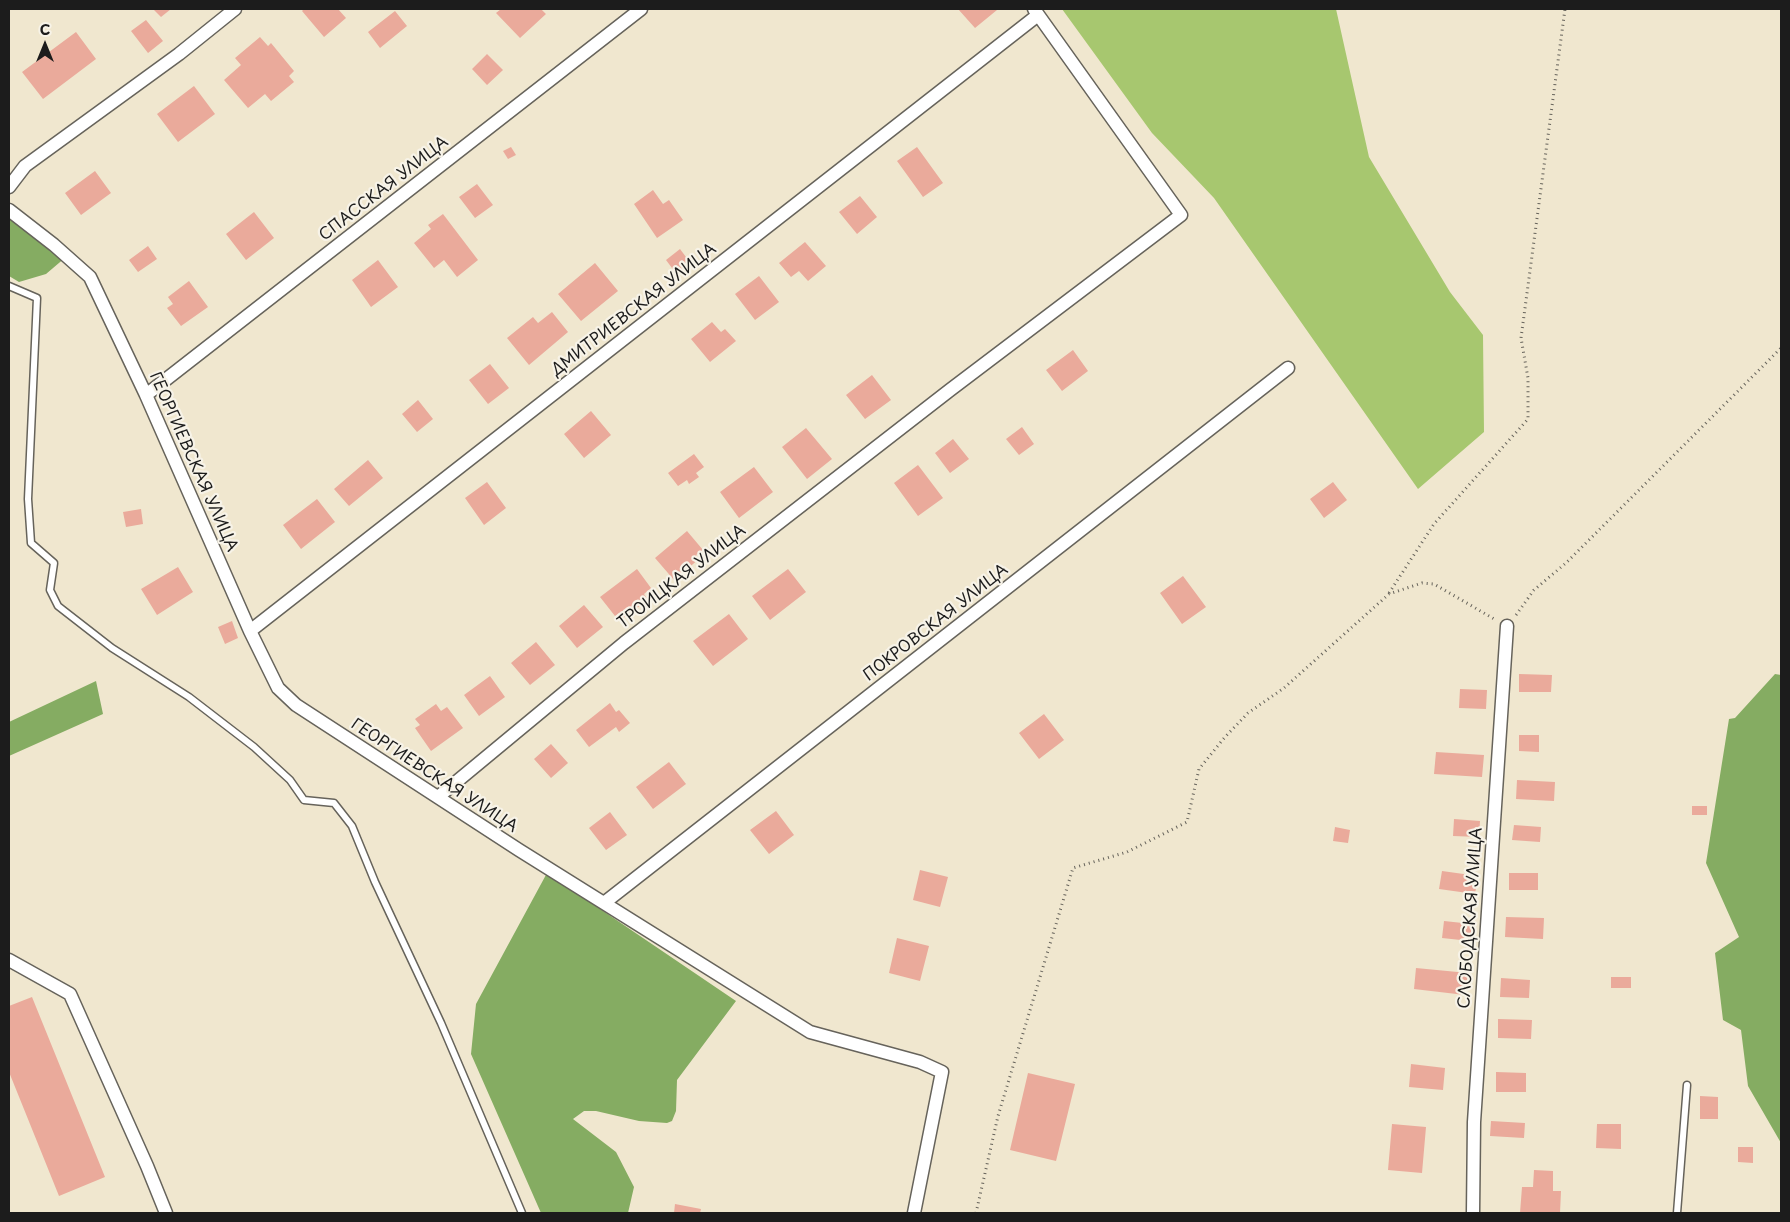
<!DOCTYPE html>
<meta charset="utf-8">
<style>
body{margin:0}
#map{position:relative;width:1790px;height:1222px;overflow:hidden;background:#f0e7cf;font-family:"Playpen Sans",sans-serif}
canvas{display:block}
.frame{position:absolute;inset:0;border:10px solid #1c1c1c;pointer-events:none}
.north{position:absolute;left:20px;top:20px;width:50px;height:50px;-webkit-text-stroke:4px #f7f3e8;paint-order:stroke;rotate:0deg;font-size:14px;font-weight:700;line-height:20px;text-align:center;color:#1c1c1c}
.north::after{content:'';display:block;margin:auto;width:18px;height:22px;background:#1c1c1c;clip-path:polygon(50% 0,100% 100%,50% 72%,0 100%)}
</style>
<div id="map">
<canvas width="1790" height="1222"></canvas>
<div class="frame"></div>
<div class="north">С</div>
</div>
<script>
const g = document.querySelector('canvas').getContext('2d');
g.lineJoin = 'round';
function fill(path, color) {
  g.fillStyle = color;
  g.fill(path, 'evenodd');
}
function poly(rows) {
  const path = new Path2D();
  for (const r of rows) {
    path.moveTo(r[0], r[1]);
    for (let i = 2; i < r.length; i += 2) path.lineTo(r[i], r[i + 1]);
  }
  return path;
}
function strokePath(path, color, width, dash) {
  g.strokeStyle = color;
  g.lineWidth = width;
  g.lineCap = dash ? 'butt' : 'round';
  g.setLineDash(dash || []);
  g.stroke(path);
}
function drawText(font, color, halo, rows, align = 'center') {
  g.font = font + ' "Playpen Sans",sans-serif';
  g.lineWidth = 4.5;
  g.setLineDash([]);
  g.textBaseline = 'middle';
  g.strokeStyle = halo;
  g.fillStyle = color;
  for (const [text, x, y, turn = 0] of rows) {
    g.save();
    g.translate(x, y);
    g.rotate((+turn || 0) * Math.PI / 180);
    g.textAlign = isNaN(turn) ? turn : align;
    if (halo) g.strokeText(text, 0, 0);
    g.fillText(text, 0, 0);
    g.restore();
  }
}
fill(poly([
 [1062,9,1336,9,1369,157,1450,292,1483,335,1484,432,1418,489,1214,198,1152,133]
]), '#a7c76f');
fill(poly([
 [9,215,66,257,46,274,19,282,9,276],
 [1775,674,1781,675,1781,1143,1748,1086,1741,1030,1723,1020,1715,953,1739,937,1706,863,1729,719,1735,718],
 [96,681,103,714,9,756,9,722],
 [547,873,736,1001,677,1080,676,1111,672,1121,667,1123,639,1121,596,1111,584,1111,573,1119,616,1152,634,1187,628,1213,541,1213,471,1054,476,1004]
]), '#85ac62');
fill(poly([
 [153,9,171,9,161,17],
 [304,9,338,9,346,18,324,37,302,11],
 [501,9,541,9,546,14,520,38,496,13],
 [958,9,996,9,997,10,975,28],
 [395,11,407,26,380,48,368,32],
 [146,20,163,41,148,53,131,31],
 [76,32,96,59,43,99,22,72],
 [260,37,268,46,271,43,294,71,289,76,294,82,271,101,265,94,248,108,224,80,241,65,235,58],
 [487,54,503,70,487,85,472,69],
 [194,86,215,114,178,142,157,114],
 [511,147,516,155,508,159,503,151],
 [917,147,943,183,923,197,897,161],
 [95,171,111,193,81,215,65,193],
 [477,184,493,205,475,218,459,197],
 [653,190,663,204,669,200,683,220,657,238,634,204],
 [860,196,877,217,857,234,839,212],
 [254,212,274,238,246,260,226,234],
 [443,214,478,260,457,277,444,260,434,268,414,243,431,229,428,225],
 [805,242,826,266,808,281,799,271,791,277,779,263],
 [148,246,157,259,138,272,129,260],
 [680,249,692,265,678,276,666,260],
 [378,260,398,287,371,307,352,280],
 [595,263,618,291,581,321,558,294],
 [759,276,779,302,755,320,735,294],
 [189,281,208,307,181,326,167,308,173,304,168,297],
 [552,312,568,332,529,365,507,338,533,317,538,323],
 [712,322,721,332,725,329,736,341,710,362,691,339],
 [1073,350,1088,371,1062,391,1046,370],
 [490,364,509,388,488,404,469,380],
 [872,375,891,400,865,419,846,395],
 [418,400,433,419,417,432,402,414],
 [591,411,611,435,584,458,564,434],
 [1022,427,1034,444,1019,455,1006,439],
 [806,428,832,459,807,479,782,447],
 [953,439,969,459,950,473,935,453],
 [694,454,704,467,696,473,699,477,689,484,687,480,678,486,668,473],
 [368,460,383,478,349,506,334,489],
 [918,465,943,498,918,516,894,483],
 [754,467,773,492,739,518,720,492],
 [487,482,506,508,484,525,465,498],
 [1333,482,1347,500,1324,518,1310,499],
 [317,499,335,522,301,549,283,525],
 [141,509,143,524,126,527,123,512],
 [687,531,703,550,696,555,699,559,674,580,655,558],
 [178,567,193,592,157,615,141,589],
 [637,569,651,588,644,594,648,600,623,618,619,613,615,616,600,597],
 [788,569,806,592,770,620,752,596],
 [1183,576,1206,607,1182,624,1160,593],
 [584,605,603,627,577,648,559,626],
 [729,614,748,639,713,666,693,641],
 [232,621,238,638,225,644,218,627],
 [536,642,555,665,530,685,511,663],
 [1519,674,1552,675,1551,692,1519,692],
 [490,676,505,697,479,716,464,695],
 [1460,689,1487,690,1486,709,1459,708],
 [610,703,616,712,619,710,630,723,619,732,616,727,589,747,576,730],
 [436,704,441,711,447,707,463,728,431,751,415,728,420,725,415,719],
 [1044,714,1064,740,1039,759,1019,733],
 [1519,735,1539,735,1539,752,1519,751],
 [551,744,568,763,551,778,534,759],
 [1436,752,1484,755,1482,777,1434,774],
 [669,762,686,784,653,809,636,787],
 [1517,780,1555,782,1554,801,1516,799],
 [1692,806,1707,806,1707,815,1692,815],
 [776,811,794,835,769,854,750,830],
 [610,812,627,835,606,850,589,828],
 [1454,819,1480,821,1479,837,1453,836],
 [1514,825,1541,827,1540,842,1512,840],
 [1335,827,1350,830,1348,843,1333,841],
 [920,870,948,877,940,907,913,900],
 [1442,871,1478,876,1475,894,1439,889],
 [1509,873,1538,873,1538,890,1509,890],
 [1506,917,1544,918,1543,939,1505,937],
 [1444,921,1472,924,1470,941,1442,938],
 [897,938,929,946,920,981,889,973],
 [1416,968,1468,973,1465,995,1414,989],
 [1611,977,1631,977,1631,988,1611,988],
 [1501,978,1530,980,1529,998,1500,997],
 [32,997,105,1177,59,1196,9,1072,9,1006],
 [1498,1019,1532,1020,1531,1039,1498,1038],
 [1411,1064,1445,1068,1443,1090,1409,1087],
 [1496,1072,1526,1073,1526,1092,1496,1092],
 [1028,1073,1075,1084,1056,1161,1010,1150],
 [1700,1096,1718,1097,1718,1119,1700,1119],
 [1491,1121,1525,1123,1524,1138,1490,1136],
 [1392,1124,1426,1127,1422,1173,1388,1170],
 [1597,1124,1621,1124,1621,1149,1596,1148],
 [1738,1147,1753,1147,1753,1163,1738,1162],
 [1534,1170,1553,1171,1553,1191,1561,1191,1560,1213,1520,1213,1522,1187,1533,1187],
 [675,1204,701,1209,700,1213,674,1213]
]), '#eaaa9b');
const lane = poly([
 [9,286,37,298,28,499,31,543,54,563,50,590,58,606,112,648,189,697,254,747,290,780,304,800,334,803,352,826,375,882,441,1023,522,1213],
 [1677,1213,1687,1085]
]);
const street = poly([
 [9,187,25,166,179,54,235,9],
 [9,210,54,245,90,277,146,395,250,631,278,688,296,705,519,850,810,1032,920,1062,942,1072,914,1213],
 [146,395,641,9],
 [250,631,1038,15],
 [438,797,624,643,950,390,1181,215,1034,9],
 [604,903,1288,368],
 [9,960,70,994,147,1166,166,1213],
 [1473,1213,1474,1122,1507,626]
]);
strokePath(lane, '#66635b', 9);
strokePath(street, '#66635b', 15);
strokePath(poly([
 [1389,593,1434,524,1528,419,1528,378,1521,338,1565,9],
 [1516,615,1534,590,1566,563,1781,348],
 [976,1213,998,1116,1073,868,1127,852,1187,822,1199,769,1225,737,1248,713,1284,688,1389,594,1422,583,1434,584,1496,620]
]), '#66635b', 3, [1, 4]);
strokePath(lane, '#fff', 6);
strokePath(street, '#fff', 12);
drawText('16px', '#1c1c1c', '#f7f3e8', [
 ["СПАССКАЯ УЛИЦА",384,189,-38],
 ["ДМИТРИЕВСКАЯ УЛИЦА",634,310,-38],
 ["ГЕОРГИЕВСКАЯ УЛИЦА",193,462,66],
 ["ТРОИЦКАЯ УЛИЦА",682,577,-38],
 ["ПОКРОВСКАЯ УЛИЦА",936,623,-38],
 ["ГЕОРГИЕВСКАЯ УЛИЦА",434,776,33],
 ["СЛОБОДСКАЯ УЛИЦА",1471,918,-86]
]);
</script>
